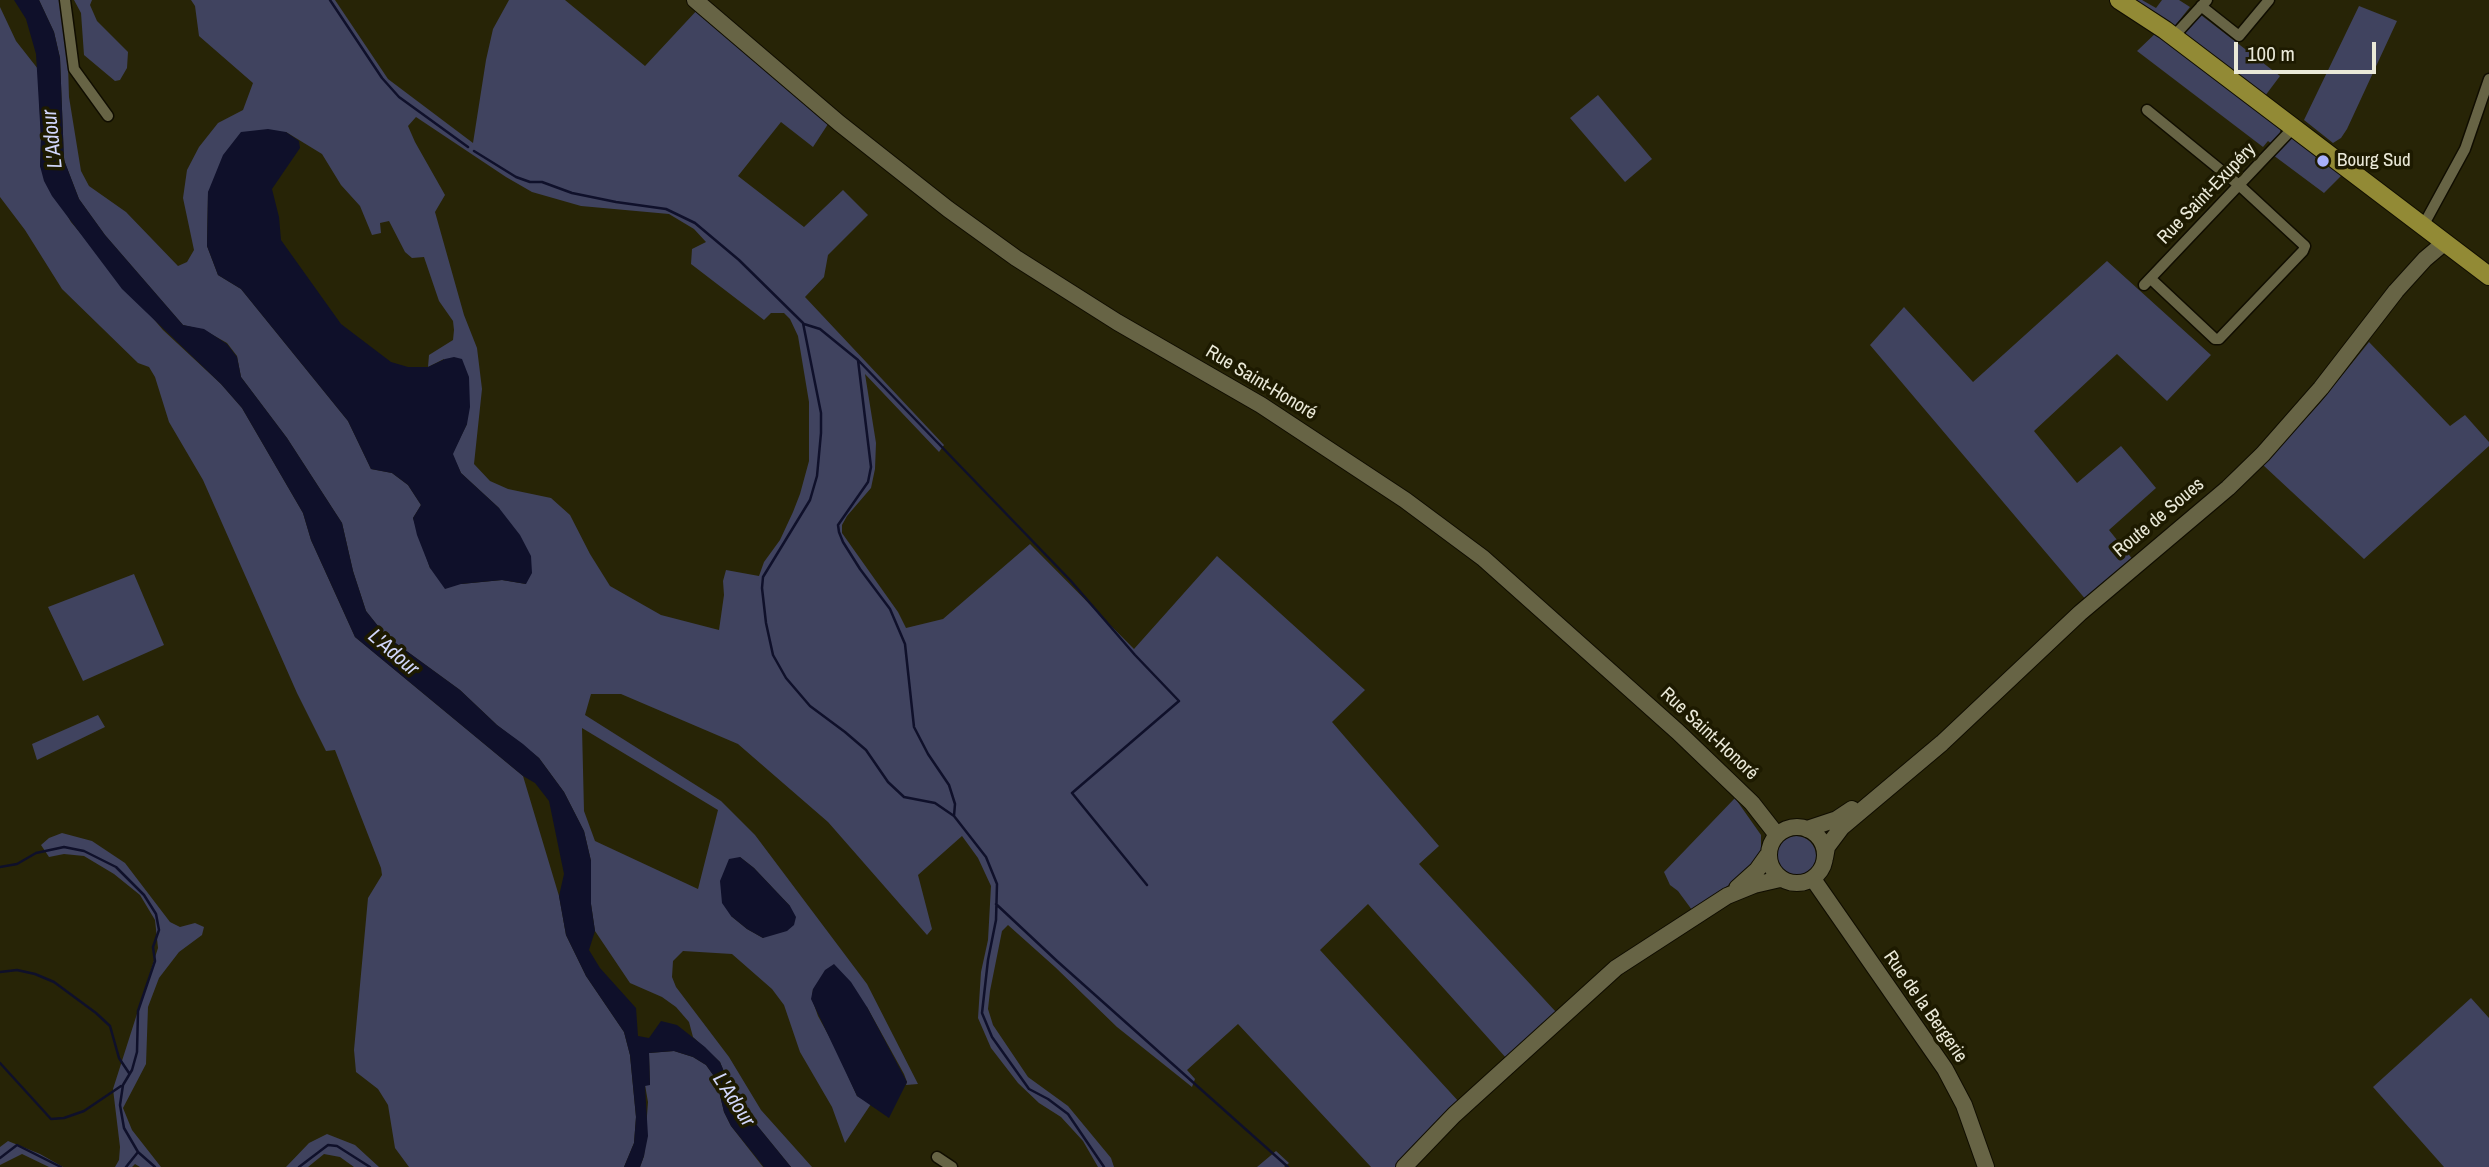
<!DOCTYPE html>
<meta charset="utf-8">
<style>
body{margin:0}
#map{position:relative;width:2489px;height:1167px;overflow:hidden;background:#272406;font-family:"Archivo Narrow",sans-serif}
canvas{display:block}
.scale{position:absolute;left:2234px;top:42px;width:142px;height:32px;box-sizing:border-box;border:4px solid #eae9d8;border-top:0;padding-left:9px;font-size:21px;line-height:24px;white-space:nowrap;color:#eae9d8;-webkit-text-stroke:5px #1d1a00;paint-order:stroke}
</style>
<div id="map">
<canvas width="2489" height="1167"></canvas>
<div class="scale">100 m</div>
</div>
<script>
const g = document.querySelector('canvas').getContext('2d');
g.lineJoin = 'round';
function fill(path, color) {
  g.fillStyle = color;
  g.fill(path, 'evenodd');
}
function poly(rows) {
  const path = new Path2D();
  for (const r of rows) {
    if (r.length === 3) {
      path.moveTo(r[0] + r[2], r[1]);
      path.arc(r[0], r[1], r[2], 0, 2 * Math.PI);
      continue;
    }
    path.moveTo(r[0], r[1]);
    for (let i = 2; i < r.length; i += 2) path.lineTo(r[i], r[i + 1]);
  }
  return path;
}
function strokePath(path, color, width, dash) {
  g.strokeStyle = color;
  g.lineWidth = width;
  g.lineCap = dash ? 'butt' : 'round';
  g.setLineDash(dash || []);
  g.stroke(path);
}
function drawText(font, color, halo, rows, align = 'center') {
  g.font = font + ' "Archivo Narrow",sans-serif';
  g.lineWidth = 7;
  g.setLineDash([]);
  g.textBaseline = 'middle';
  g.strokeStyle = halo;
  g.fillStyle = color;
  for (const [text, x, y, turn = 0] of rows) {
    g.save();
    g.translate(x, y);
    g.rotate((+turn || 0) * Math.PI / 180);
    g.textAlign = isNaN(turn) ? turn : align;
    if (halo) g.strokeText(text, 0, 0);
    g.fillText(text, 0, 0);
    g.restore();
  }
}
fill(poly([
 [39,0,61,0,68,64,69,97,81,171,89,186,126,212,178,266,187,262,194,250,183,198,187,170,199,147,218,123,243,110,253,83,199,36,195,6,191,0,335,0,388,79,473,143,486,60,493,29,509,0,565,0,645,66,699,8,830,121,813,147,781,122,738,176,804,227,843,190,868,215,828,255,824,277,805,297,944,445,939,452,865,374,876,443,875,469,871,488,847,516,842,525,842,533,898,612,906,628,943,619,1030,544,1134,649,1217,556,1365,690,1332,722,1439,846,1419,864,1556,1012,1507,1059,1368,904,1320,950,1460,1103,1395,1167,1371,1167,1238,1024,1187,1070,1195,1079,1192,1087,1117,1027,1055,967,1008,925,1002,931,990,991,988,1009,993,1025,1028,1077,1068,1106,1111,1158,1114,1167,1098,1167,1083,1141,1061,1117,1039,1103,1018,1083,991,1048,978,1018,981,972,988,940,991,886,978,858,962,836,918,875,932,929,927,935,828,822,738,744,621,694,591,694,585,715,721,801,755,835,867,984,918,1084,906,1085,907,1082,904,1074,867,1007,813,989,812,999,818,1016,836,1049,857,1096,871,1104,845,1143,832,1107,800,1052,784,1005,772,989,732,954,683,951,673,961,672,977,676,987,729,1057,761,1110,812,1167,791,1167,751,1118,730,1086,720,1062,693,1037,689,1022,676,1007,662,997,630,983,595,931,591,904,591,861,584,831,564,792,539,758,497,725,460,690,386,636,366,611,353,571,342,523,287,438,241,377,237,356,227,343,204,330,183,325,105,235,79,199,64,160,60,58,54,32],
 [416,117,506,177,532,192,581,206,669,214,694,229,706,242,692,249,691,264,764,320,771,313,784,313,790,319,798,336,809,402,809,461,800,494,793,512,780,540,764,562,759,576,726,570,723,581,724,595,719,630,661,615,610,586,590,554,570,515,551,498,508,489,490,481,474,464,482,389,477,348,464,315,435,212,445,195,415,142,408,126],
 [286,132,322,154,341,185,360,206,372,235,381,233,380,223,389,221,405,252,412,258,424,257,439,301,453,321,454,330,453,340,429,355,428,367,444,359,467,424,452,454,461,473,499,508,526,584,502,580,461,584,430,568,413,518,421,505,408,485,392,473,371,469,348,421,241,289,218,275,207,246,208,192],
 [582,728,718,810,698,889,595,841,584,811],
 [740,857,754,868,790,906,763,938,747,929,731,916],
 [74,0,92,0,90,5,97,21,128,52,127,68,120,80,115,81,84,55,81,13],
 [2131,0,2142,0,2156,8,2162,0,2179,0,2190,7,2174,27],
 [2359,6,2397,21,2347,129,2341,138,2333,143,2304,120],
 [0,7,16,41,38,69,41,139,40,166,71,222,163,330,221,384,242,408,303,513,311,540,355,637,523,776,559,896,566,935,586,976,624,1032,630,1055,636,1117,634,1143,624,1167,409,1167,395,1148,388,1105,378,1089,356,1072,354,1050,368,898,382,875,381,868,335,750,326,751,297,693,203,480,169,422,155,377,149,367,138,363,62,289,25,230,0,197],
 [2201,15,2280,76,2265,96,2184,36,2185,28,2197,16],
 [2159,30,2281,127,2279,137,2272,144,2268,141,2263,147,2137,51],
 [1598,95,1652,159,1625,182,1570,118],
 [2292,137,2343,174,2324,193,2273,155],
 [2107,261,2211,355,2167,401,2117,354,2034,431,2077,483,2121,446,2156,488,2109,530,2134,561,2087,601,1870,345,1904,307,1973,382],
 [2369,342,2450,426,2465,415,2489,442,2489,446,2364,559,2263,465,2320,403],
 [134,574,164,645,83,681,48,607],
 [98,715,105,727,37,760,32,744],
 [1735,798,1761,835,1761,854,1739,878,1692,910,1678,891,1670,885,1664,872],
 [62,833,92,841,125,863,170,922,180,927,195,923,204,927,202,935,179,952,159,978,148,1007,146,1064,123,1108,132,1130,161,1167,140,1167,135,1164,132,1167,115,1167,119,1160,120,1147,113,1089,158,948,155,920,140,895,114,874,84,856,64,854,49,857,41,845,49,838],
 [1796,856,20],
 [2471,998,2489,1018,2489,1167,2444,1167,2373,1087],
 [674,1051,693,1057,706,1065,716,1079,724,1112,731,1126,763,1167,640,1167,644,1156,648,1102,645,1085,650,1085,649,1053],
 [327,1134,355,1145,379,1167,354,1167,340,1157,324,1154,308,1167,286,1167,309,1143],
 [8,1141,40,1154,63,1167,49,1167,22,1154,0,1165,0,1147],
 [1276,1151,1289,1163,1284,1167,1257,1167]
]), '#40435f');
fill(poly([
 [14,0,39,0,54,32,60,58,64,160,79,199,105,235,183,325,204,329,227,344,237,357,241,377,287,438,342,523,353,571,366,611,386,636,460,690,497,725,523,744,539,758,564,792,584,831,591,861,591,904,595,931,589,950,600,968,636,1008,638,1036,649,1038,661,1021,677,1025,705,1047,720,1062,730,1086,751,1118,791,1167,764,1167,731,1126,724,1112,716,1079,706,1065,693,1057,674,1051,649,1053,650,1085,645,1086,648,1136,644,1156,640,1167,624,1167,634,1143,636,1117,630,1055,624,1032,586,976,566,935,559,896,564,874,549,801,535,783,523,776,355,637,311,540,303,513,242,408,221,384,122,289,52,196,44,181,40,166,41,139,36,54,26,19],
 [268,129,286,132,299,141,300,148,272,189,279,217,281,240,341,324,391,362,408,367,428,367,445,359,454,357,462,359,469,377,470,407,467,424,453,454,461,473,499,508,520,535,531,556,532,573,526,584,502,580,461,584,445,589,430,568,417,535,413,518,421,505,408,485,392,473,371,469,348,421,241,289,218,275,207,246,208,192,223,155,241,132],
 [740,857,754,868,790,906,796,917,794,925,787,931,763,938,747,929,731,916,722,903,720,881,729,859],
 [834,964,851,982,867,1007,907,1082,889,1118,857,1096,811,999,813,989,825,970]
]), '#0f102a');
strokePath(poly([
 [330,0,382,78,399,97,468,147],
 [474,151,516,177,530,182,542,182,572,193,616,202,666,209,695,223,739,260,803,323,821,413,821,433,817,476,810,500,763,577,762,588,766,623,773,655,786,678,810,706,845,732,866,750,888,782,904,797,935,803,954,816,986,857,997,884,996,920,988,960,982,1013,992,1037,1029,1089,1048,1099,1068,1114,1104,1167],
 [804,324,820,329,858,360,871,467,868,482,838,525,839,532,843,542,860,569,890,609,905,644,914,727,928,754,949,785,955,804,954,816],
 [858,360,1070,580,1135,655,1179,701,1072,793,1147,885],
 [0,867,17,864,36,853,64,847,84,851,116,867,144,895,156,914,159,930,153,947,155,961,138,1011,137,1052,132,1070,123,1085,120,1105,124,1128,138,1152,155,1167],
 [996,904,1057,961,1288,1167],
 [0,972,17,970,35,974,54,982,96,1013,110,1026,119,1058,129,1073],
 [0,1063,51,1119,64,1118,84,1111,121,1086],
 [0,1158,17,1145,61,1167],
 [126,1167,138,1152],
 [299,1167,328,1145,337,1146,370,1167]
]), '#0f102a', 2.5);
const street = poly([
 [65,0,74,69,108,116],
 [2201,6,2239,36,2269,0],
 [2174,36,2207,0],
 [2147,110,2239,185,2305,246,2303,251,2219,339,2215,339,2151,279],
 [2423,226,2465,149,2489,79],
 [2144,285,2294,127],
 [937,1157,952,1167]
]);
const secondary = poly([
 [695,0,839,123,948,209,1016,258,1117,322,1261,405,1405,500,1483,558,1678,732,1752,803,1777,835],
 [1797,855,28],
 [1807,829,1837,819,1852,809],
 [1825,858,1827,847,1842,827,1942,743,2080,613,2228,488,2263,454,2321,388,2396,291,2425,259,2444,243],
 [1813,879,1945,1069,1964,1105,1986,1167],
 [1737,888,1757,870,1767,856],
 [1404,1167,1454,1115,1616,968,1727,896,1754,885,1780,879]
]);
const primary = poly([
 [2119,0,2165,30,2489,276]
]);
strokePath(street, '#100d00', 13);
strokePath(secondary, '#100d00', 18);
strokePath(primary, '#100d00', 20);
strokePath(street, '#676445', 10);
strokePath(secondary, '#676445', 16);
strokePath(primary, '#928a35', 18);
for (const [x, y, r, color] of [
 [2323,161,7,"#a8b0fc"]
]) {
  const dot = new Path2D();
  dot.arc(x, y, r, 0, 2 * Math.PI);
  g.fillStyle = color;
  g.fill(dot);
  strokePath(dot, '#1d1a00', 2.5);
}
drawText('19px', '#eae9d8', '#1d1a00', [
 ["Bourg Sud",2337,161]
], 'left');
drawText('19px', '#eae9d8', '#1d1a00', [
 ["Rue Saint-Exupéry",2207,194,-46],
 ["Rue Saint-Honoré",1261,383,31],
 ["Route de Soues",2159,518,-40],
 ["Rue Saint-Honoré",1709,734,43],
 ["Rue de la Bergerie",1925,1007,55]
]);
drawText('italic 21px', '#d1d6fa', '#1d1a00', [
 ["L'Adour",53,139,-96],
 ["L'Adour",393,653,41],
 ["L'Adour",733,1100,57]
]);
</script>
